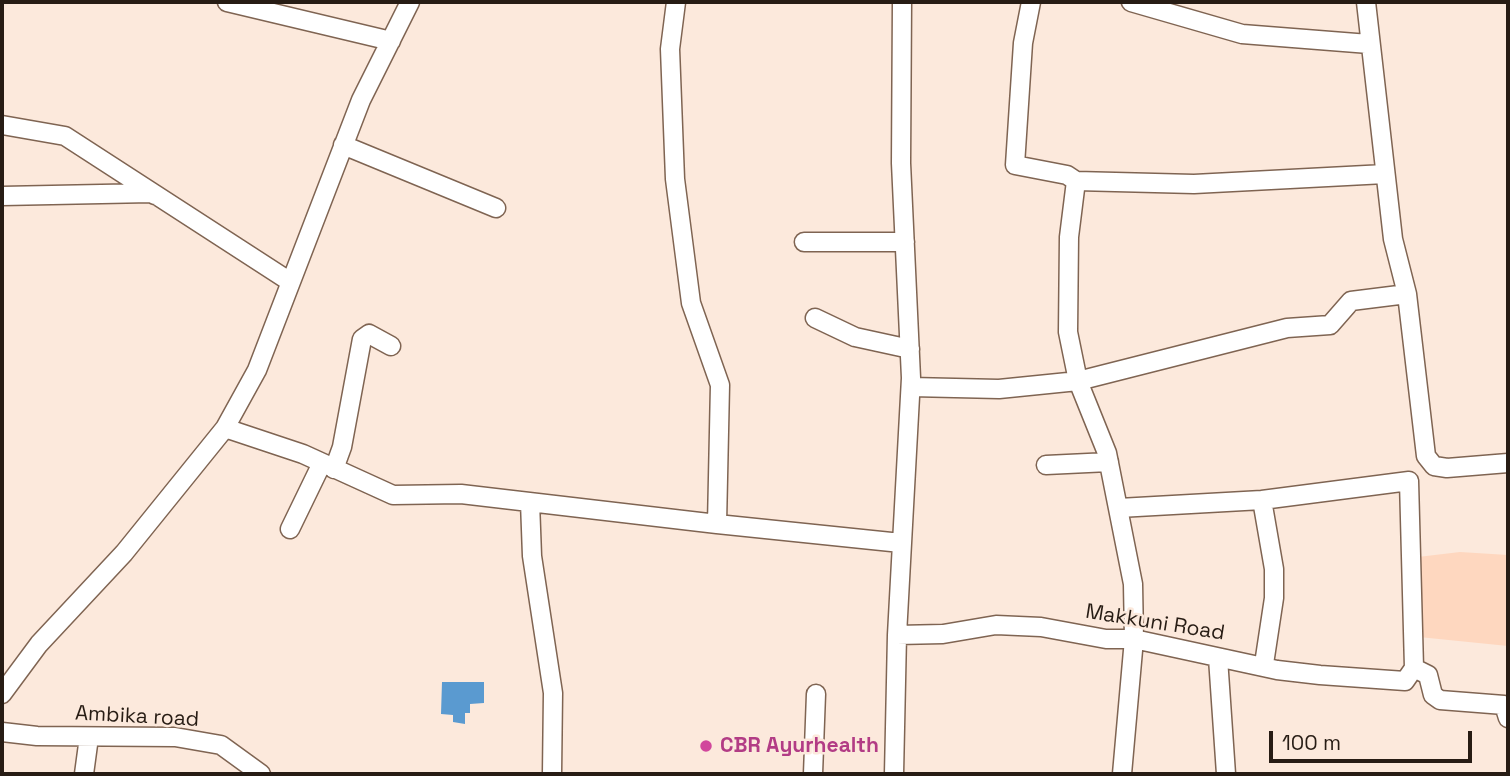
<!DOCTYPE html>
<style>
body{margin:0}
#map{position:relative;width:1510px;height:776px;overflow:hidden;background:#fce9dc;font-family:"Space Grotesk",sans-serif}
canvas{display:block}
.frame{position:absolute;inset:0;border:4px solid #271c14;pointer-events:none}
.scale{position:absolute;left:1269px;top:731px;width:203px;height:32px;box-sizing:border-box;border:4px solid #271c14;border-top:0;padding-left:9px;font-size:21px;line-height:24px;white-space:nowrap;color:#271c14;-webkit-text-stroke:5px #fce9dc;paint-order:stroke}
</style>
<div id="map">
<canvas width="1510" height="776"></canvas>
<div class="frame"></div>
<div class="scale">100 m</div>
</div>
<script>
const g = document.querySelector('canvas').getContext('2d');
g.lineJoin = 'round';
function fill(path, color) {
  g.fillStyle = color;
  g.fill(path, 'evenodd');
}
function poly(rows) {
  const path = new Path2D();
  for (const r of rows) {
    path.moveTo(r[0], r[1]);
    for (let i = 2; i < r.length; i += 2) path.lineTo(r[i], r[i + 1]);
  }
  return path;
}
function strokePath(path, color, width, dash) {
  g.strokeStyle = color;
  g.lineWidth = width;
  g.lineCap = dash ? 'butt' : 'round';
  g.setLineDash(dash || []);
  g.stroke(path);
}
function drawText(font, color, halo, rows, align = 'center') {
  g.font = font + ' "Space Grotesk",sans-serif';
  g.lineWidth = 5;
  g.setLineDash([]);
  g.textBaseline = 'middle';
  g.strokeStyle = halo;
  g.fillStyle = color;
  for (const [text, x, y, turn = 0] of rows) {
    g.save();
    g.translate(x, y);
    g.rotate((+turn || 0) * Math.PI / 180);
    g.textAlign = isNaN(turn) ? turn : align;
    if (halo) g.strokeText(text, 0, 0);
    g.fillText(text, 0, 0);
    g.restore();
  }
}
fill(poly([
 [1460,552,1508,555,1508,646,1419,637,1418,557]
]), '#fed7bf');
fill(poly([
 [442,682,484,682,484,703,470,704,470,713,465,713,465,724,453,722,453,715,441,714]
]), '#5a9ad0');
const minor = poly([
 [227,2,391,41],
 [1031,2,1023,43,1015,165,1067,175,1076,181,1069,237,1068,332,1078,381,1107,453,1133,584,1134,639,1122,774],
 [1131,2,1242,34,1369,44],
 [1366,2,1393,239,1407,294,1426,456,1434,466,1447,468,1508,463],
 [2,125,65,136,289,281],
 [343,145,496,208],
 [1076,181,1194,184,1385,174],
 [2,196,151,193,155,195],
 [804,242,905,242],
 [815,318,855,337,910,349],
 [911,387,999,389,1078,381,1287,328,1330,325,1351,301,1407,294],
 [225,428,303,454,393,495,461,494,717,524,720,385,691,303,675,179,670,49,676,2],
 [1046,465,1109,462],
 [334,469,342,447,362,339,369,334,391,346],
 [530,502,532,556,553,693,552,774],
 [1119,508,1262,500],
 [717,524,901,543],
 [290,529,322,463],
 [897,635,911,378,901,163,902,2],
 [1218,658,1226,774],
 [1264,664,1274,598,1274,569,1262,500,1409,481,1414,668],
 [2,694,39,644,124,553,225,428,257,370,361,100,410,2],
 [2,732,37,736,175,737,221,745,261,774],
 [84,774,89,737],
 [813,774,816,694],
 [894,774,897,635,943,634,996,625,1041,627,1106,639,1134,639,1277,670,1320,675,1405,681,1414,668,1428,675,1433,695,1440,700,1504,705,1508,718]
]);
strokePath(minor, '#7f6452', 21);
strokePath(minor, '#fff', 18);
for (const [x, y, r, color] of [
 [706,746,7,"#d1479c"]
]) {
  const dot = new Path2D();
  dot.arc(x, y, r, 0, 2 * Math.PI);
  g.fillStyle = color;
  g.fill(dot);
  strokePath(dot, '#fce9dc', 2.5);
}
drawText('21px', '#271c14', '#fce9dc', [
 ["Makkuni Road",1155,623,9],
 ["Ambika road",137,717,3]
]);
drawText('bold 21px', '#b23c85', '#fce9dc', [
 ["CBR Ayurhealth",720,746]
], 'left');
</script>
